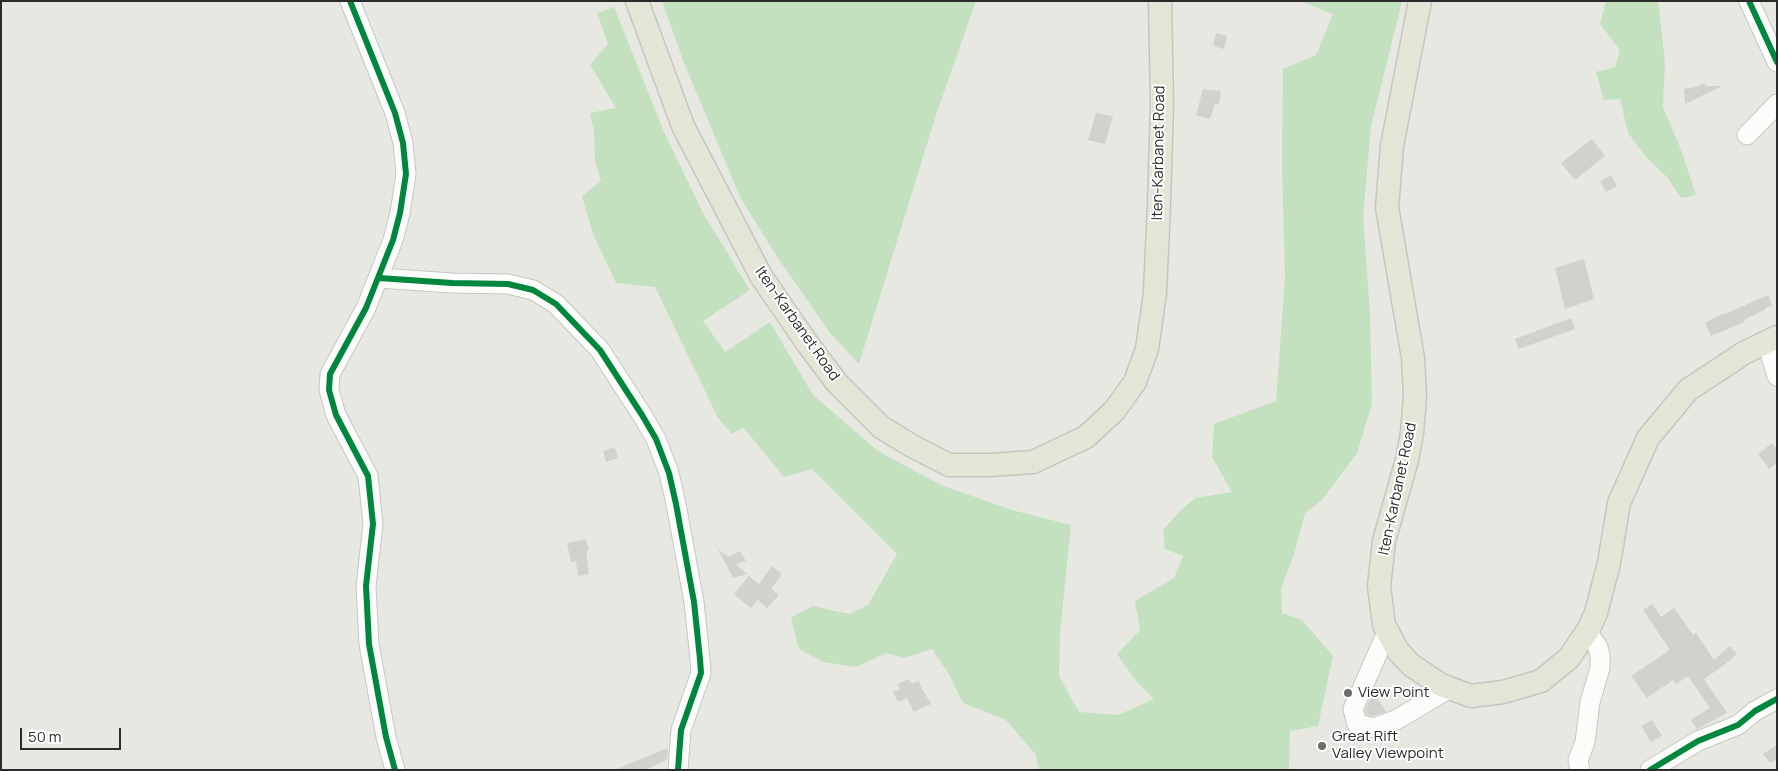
<!DOCTYPE html>
<style>
body{margin:0}
#map{position:relative;width:1778px;height:771px;overflow:hidden;background:#e8e8e2;font-family:Manrope,sans-serif}
canvas{display:block}
.frame{position:absolute;inset:0;border:2px solid #2b2b2b;pointer-events:none}
.scale{position:absolute;left:20px;top:728px;width:101px;height:22px;box-sizing:border-box;border:2px solid #2b2b2b;border-top:0;padding-left:6px;font-size:15px;line-height:18px;white-space:nowrap;color:#2b2b2b;-webkit-text-stroke:4px #fff;paint-order:stroke}
</style>
<div id="map">
<canvas width="1778" height="771"></canvas>
<div class="frame"></div>
<div class="scale">50 m</div>
</div>
<script>
const g = document.querySelector('canvas').getContext('2d');
g.lineJoin = 'round';
function fill(path, color) {
  g.fillStyle = color;
  g.fill(path, 'evenodd');
}
function poly(rows) {
  const path = new Path2D();
  for (const r of rows) {
    path.moveTo(r[0], r[1]);
    for (let i = 2; i < r.length; i += 2) path.lineTo(r[i], r[i + 1]);
  }
  return path;
}
function strokePath(path, color, width, dash) {
  g.strokeStyle = color;
  g.lineWidth = width;
  g.lineCap = dash ? 'butt' : 'round';
  g.setLineDash(dash || []);
  g.stroke(path);
}
function drawText(font, color, halo, rows, align = 'center') {
  g.font = font + ' Manrope,sans-serif';
  g.lineWidth = 4;
  g.setLineDash([]);
  g.textBaseline = 'middle';
  g.strokeStyle = halo;
  g.fillStyle = color;
  for (const [text, x, y, turn = 0] of rows) {
    g.save();
    g.translate(x, y);
    g.rotate((+turn || 0) * Math.PI / 180);
    g.textAlign = isNaN(turn) ? turn : align;
    if (halo) g.strokeText(text, 0, 0);
    g.fillText(text, 0, 0);
    g.restore();
  }
}
fill(poly([
 [662,1,976,1,936,115,859,364,830,333,776,255,740,197,684,63],
 [1300,1,1402,1,1371,126,1363,216,1370,314,1372,404,1357,453,1322,500,1305,513,1294,554,1281,588,1282,613,1302,620,1333,656,1318,726,1290,731,1289,770,1039,770,1036,755,1006,720,963,703,949,674,932,649,904,658,886,653,856,667,823,662,799,649,791,617,813,606,849,614,868,605,897,554,812,469,784,477,743,427,732,434,718,418,655,287,616,283,593,234,582,196,601,181,595,161,594,131,590,113,616,108,590,65,608,44,597,13,614,7,664,132,703,213,750,290,703,321,725,352,770,322,813,395,878,451,941,485,1012,510,1071,525,1060,633,1059,676,1079,712,1118,715,1154,699,1136,681,1117,654,1140,630,1135,601,1174,578,1183,556,1165,549,1163,530,1180,511,1195,498,1232,492,1212,457,1214,424,1276,401,1285,278,1282,164,1283,69,1316,55,1333,14],
 [1606,1,1658,1,1665,62,1663,107,1682,152,1696,195,1681,198,1667,177,1647,158,1628,133,1620,99,1604,100,1596,72,1615,67,1620,50,1600,24]
]), '#c3e1bf');
fill(poly([
 [1216,33,1227,36,1224,49,1213,46],
 [1704,83,1706,86,1722,86,1685,104,1684,89,1695,87],
 [1203,89,1221,91,1219,104,1215,104,1210,119,1196,115],
 [1096,113,1113,116,1105,144,1088,140],
 [1592,139,1605,156,1575,180,1561,163],
 [1611,175,1617,186,1606,192,1600,181],
 [1584,259,1594,299,1565,309,1555,268],
 [1768,295,1772,305,1765,308,1766,309,1744,320,1745,322,1711,336,1705,323,1720,315,1730,312],
 [1571,318,1575,329,1519,349,1515,339],
 [1772,443,1777,449,1777,463,1769,469,1758,454],
 [615,447,618,458,606,462,603,451],
 [586,539,589,551,586,551,589,574,578,576,576,561,571,562,567,543],
 [718,549,728,557,740,551,746,561,736,564,747,574,733,578],
 [772,566,782,574,771,589,779,595,767,608,758,600,751,608,734,594,749,576,759,584],
 [1652,604,1661,617,1674,608,1693,635,1696,633,1714,660,1730,646,1737,654,1723,666,1704,679,1727,713,1697,729,1691,720,1710,708,1688,676,1676,684,1673,680,1647,698,1631,676,1670,650,1643,610],
 [909,679,912,684,918,681,931,704,914,712,907,698,898,702,893,692,900,689,898,684],
 [1374,693,1386,712,1373,716,1367,715,1365,710,1372,695],
 [1652,720,1662,736,1651,742,1641,726],
 [1777,745,1777,759,1770,763,1763,754],
 [668,748,667,760,645,770,614,770]
]), '#d1d1cd');
const minor = poly([
 [350,1,395,113,403,143,406,174,400,213,393,240,366,308,330,374,329,390,336,415,368,476,373,524,366,586,369,644,386,737,395,770],
 [1749,1,1777,62],
 [1747,135,1777,104],
 [379,278,452,283,508,284,533,290,556,304,600,350,642,415,656,439,669,473,676,504,694,602,700,659,701,673,681,730,678,770],
 [1767,342,1777,376],
 [1387,632,1353,709,1357,724,1374,728,1396,720,1450,688],
 [1580,770,1578,760,1585,742,1590,702,1600,668,1600,655,1598,647,1587,632],
 [1650,770,1698,741,1738,725,1755,711,1777,699]
]);
const major = poly([
 [637,1,683,126,761,276,807,343,837,383,881,427,912,446,949,465,991,465,1033,462,1086,437,1114,411,1135,382,1147,349,1155,293,1159,204,1162,105,1160,1],
 [1420,1,1392,146,1387,207,1413,358,1415,397,1412,433,1407,460,1384,541,1379,586,1384,625,1398,651,1411,665,1441,685,1471,696,1503,692,1541,681,1569,658,1588,630,1596,613,1609,563,1619,503,1648,438,1688,390,1744,353,1777,337]
]);
strokePath(minor, '#c6c6c5', 21);
strokePath(major, '#c5c5c2', 25);
strokePath(minor, '#fcfcfb', 19);
strokePath(major, '#e4e5d6', 22);
strokePath(poly([
 [350,1,395,113,403,143,406,174,400,213,393,240,366,308,330,374,329,390,336,415,368,476,373,524,366,586,369,644,386,737,395,770],
 [1749,1,1777,62],
 [379,278,452,283,508,284,533,290,556,304,600,350,642,415,656,439,669,473,676,504,694,602,700,659,701,673,681,730,678,770],
 [1650,770,1698,741,1738,725,1755,711,1777,699]
]), '#00873e', 6);
for (const [x, y, r, color] of [
 [1348,693,5,"#6d6d6b"],
 [1322,746,5,"#6d6d6b"]
]) {
  const dot = new Path2D();
  dot.arc(x, y, r, 0, 2 * Math.PI);
  g.fillStyle = color;
  g.fill(dot);
  strokePath(dot, '#fff', 2);
}
drawText('15px', '#2b2b2b', '#fff', [
 ["Iten-Karbanet Road",1159,153,-89],
 ["Iten-Karbanet Road",797,324,55],
 ["Iten-Karbanet Road",1398,489,-78]
]);
drawText('15px', '#2b2b2b', '#fff', [
 ["View Point",1358,693],
 ["Great Rift",1332,737],
 ["Valley Viewpoint",1332,754]
], 'left');
</script>
